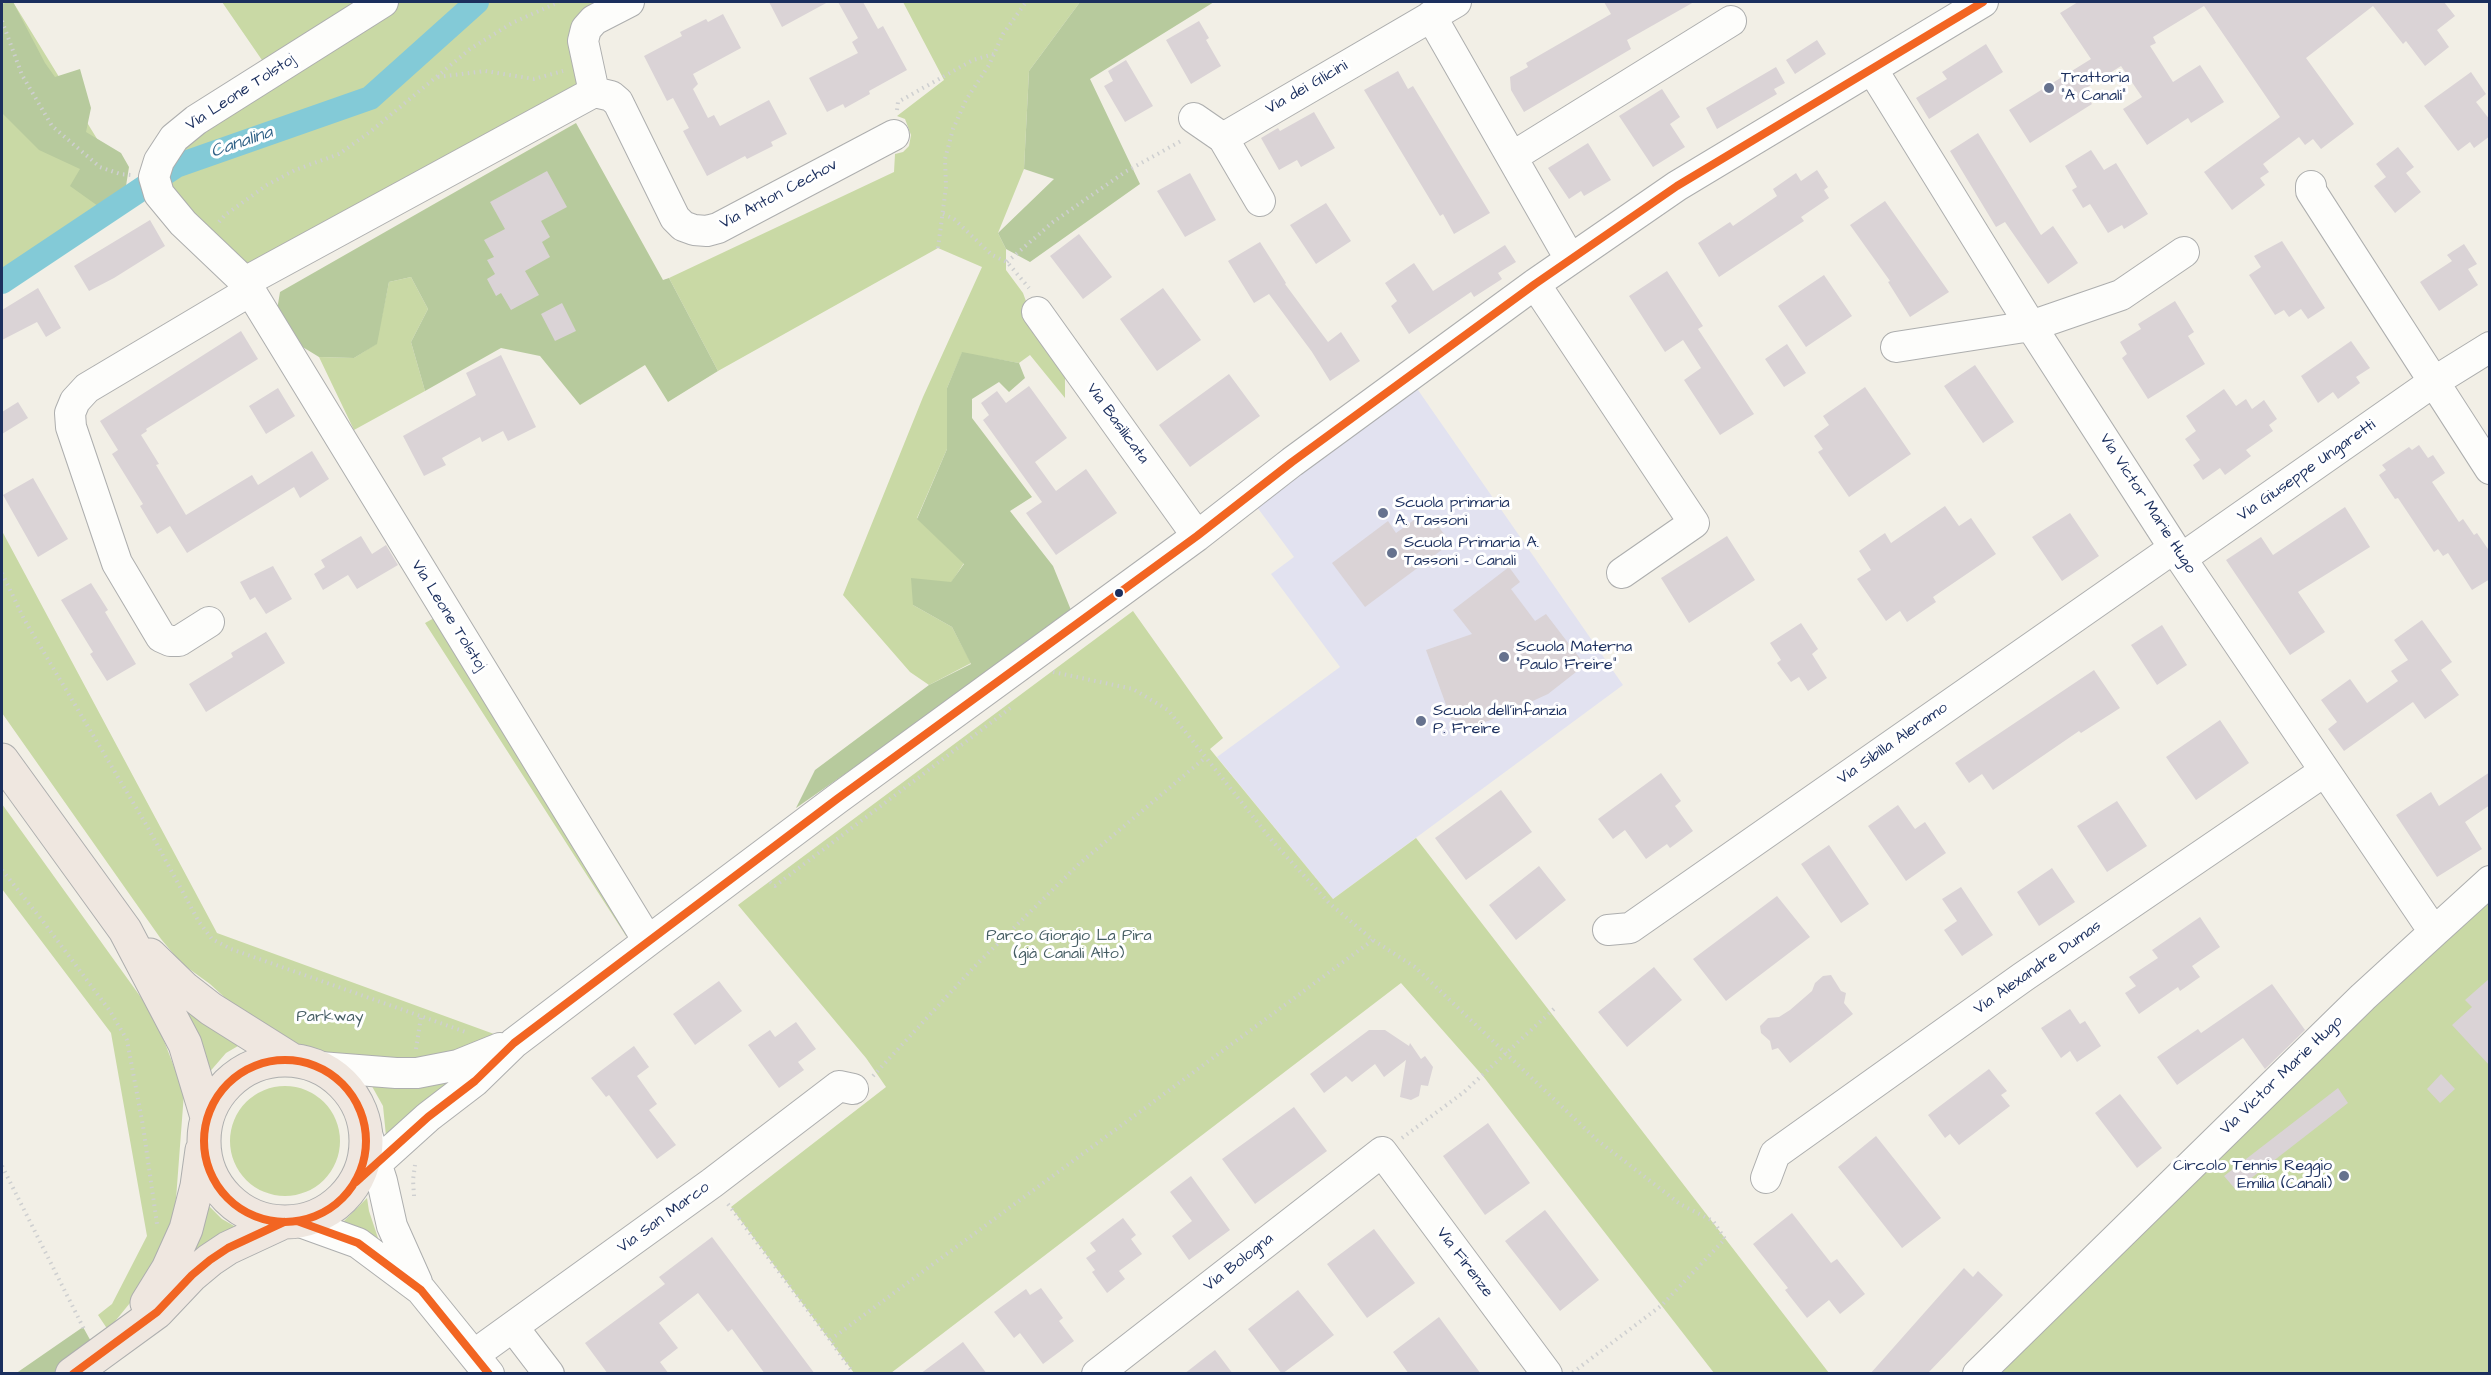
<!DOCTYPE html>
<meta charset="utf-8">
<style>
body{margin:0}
#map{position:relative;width:2491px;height:1375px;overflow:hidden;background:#f2efe6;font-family:"Architects Daughter",sans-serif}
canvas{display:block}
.frame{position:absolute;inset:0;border:3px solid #1b2f5e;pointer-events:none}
</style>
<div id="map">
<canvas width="2491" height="1375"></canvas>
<div class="frame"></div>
</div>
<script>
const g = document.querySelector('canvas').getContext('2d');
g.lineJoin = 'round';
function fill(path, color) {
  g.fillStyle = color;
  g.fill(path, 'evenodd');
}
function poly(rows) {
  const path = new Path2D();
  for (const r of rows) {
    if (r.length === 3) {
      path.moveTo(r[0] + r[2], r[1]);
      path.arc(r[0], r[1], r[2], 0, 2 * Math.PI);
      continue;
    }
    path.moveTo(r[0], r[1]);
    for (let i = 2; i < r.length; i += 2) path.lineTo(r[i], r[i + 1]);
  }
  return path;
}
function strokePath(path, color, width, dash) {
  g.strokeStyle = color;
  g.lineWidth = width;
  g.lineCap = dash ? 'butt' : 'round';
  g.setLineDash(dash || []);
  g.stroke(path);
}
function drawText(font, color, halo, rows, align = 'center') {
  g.font = font + ' "Architects Daughter",sans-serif';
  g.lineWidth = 6;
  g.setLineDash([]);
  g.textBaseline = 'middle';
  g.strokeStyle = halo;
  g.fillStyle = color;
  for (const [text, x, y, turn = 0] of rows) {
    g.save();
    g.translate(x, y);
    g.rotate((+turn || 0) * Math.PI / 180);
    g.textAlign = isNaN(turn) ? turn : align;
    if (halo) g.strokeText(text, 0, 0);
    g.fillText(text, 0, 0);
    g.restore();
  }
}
fill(poly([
 [1409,377,1623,685,1333,899,1217,757,1340,667,1271,574,1294,557,1248,495]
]), '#e2e2f0');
fill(poly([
 [2,2,13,2,126,186,2,271],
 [222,2,374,2,264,63],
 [398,2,604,2,582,92,244,273,165,183,185,139],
 [903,2,1080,2,1029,71,1024,169,998,233,1006,249,1006,270,1023,293,1031,315,1065,365,1065,398,1030,355,1019,363,962,353,947,388,947,449,917,518,964,563,951,583,913,605,952,627,971,663,929,685,910,672,843,595,923,397,982,267,938,248,718,371,669,278,894,172,895,154,903,152,909,146,911,135,905,119,897,116,944,80],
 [411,277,428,309,411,342,425,391,354,430,319,357,354,358,376,344,389,282],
 [2,531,217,933,494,1034,484,1044,449,1059,316,1060,246,1017,210,984,181,963,161,939,2,713],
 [1133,611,1223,738,1210,749,1333,899,1416,838,1829,1373,1714,1373,1483,1076,1401,983,891,1373,854,1373,731,1207,886,1087,866,1058,738,905],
 [445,612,639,926,626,936,425,623],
 [2,804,155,1017,184,1093,176,1199,166,1250,147,1282,108,1330,98,1315,112,1304,147,1236,111,1033,2,889],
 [2489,897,2489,1373,1999,1374,2384,992],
 [178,999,247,1046,238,1046,226,1053,207,1075],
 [466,1075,386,1136,383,1106,369,1081],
 [285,1141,55],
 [367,1198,369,1211,379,1241,370,1233,343,1222],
 [203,1200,222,1219,243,1231,196,1259,190,1253]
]), '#c9d9a5');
fill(poly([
 [7,2,13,2,45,63,55,77,80,69,91,108,86,132,121,153,129,167,126,186,98,206,70,186,80,169,39,150,2,113,2,5],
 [1080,2,1214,2,1090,79,1140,184,1030,262,1006,249,998,233,1054,179,1024,169,1029,71],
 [576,123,663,280,669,278,718,371,668,402,645,365,580,405,540,356,501,348,425,391,411,342,428,309,411,277,389,282,377,344,354,358,319,357,288,338,277,310,280,292],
 [962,352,1019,363,1025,378,1009,392,999,382,972,399,972,418,1032,497,1010,511,1053,566,1073,615,796,808,815,770,929,685,971,664,952,627,913,605,911,578,951,582,964,564,917,519,947,449,947,388],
 [83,1327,98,1354,71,1373,15,1374]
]), '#b7ca9d');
strokePath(poly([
 [2,282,176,166,370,98,477,2]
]), '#83cad7', 24);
fill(poly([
 [769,2,828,2,782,27],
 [838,2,863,2,878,29,883,26,907,70,869,91,870,94,845,108,843,104,827,112,809,78,858,53,852,42,858,38],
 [1604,2,1694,2,1627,40,1631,49,1524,112,1511,90,1510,77,1528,67,1526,63,1611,14],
 [2078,2,2444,2,2455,16,2437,30,2449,47,2425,66,2406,41,2403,44,2373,6,2306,58,2354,124,2321,149,2313,139,2305,145,2299,137,2263,164,2269,172,2260,178,2265,185,2232,210,2204,172,2280,117,2204,6,2153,37,2156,43,2150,46,2173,82,2200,65,2224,102,2191,123,2188,118,2147,145,2123,109,2142,97,2121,66,2083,90,2092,104,2030,143,2009,110,2091,59,2060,13],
 [723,14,741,48,693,74,698,84,693,89,708,118,714,115,720,126,769,100,787,134,771,142,773,146,747,159,745,156,707,176,683,131,689,128,673,98,667,101,644,56,682,36,680,32,706,19,708,22],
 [1199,21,1209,38,1206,40,1221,66,1191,84,1166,40],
 [1817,40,1826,54,1795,74,1786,60],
 [1986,44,2003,72,1929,119,1916,98,1947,79,1942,72],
 [1126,60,1153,106,1125,122,1104,86,1113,81,1108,71],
 [1776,67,1785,83,1774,89,1777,94,1717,129,1706,108],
 [1398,71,1408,89,1413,86,1490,213,1454,234,1443,214,1440,216,1364,90],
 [2471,72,2486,94,2476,102,2490,120,2490,136,2474,148,2470,142,2458,151,2424,106],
 [1662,89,1680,117,1670,124,1685,147,1653,167,1619,116],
 [1314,112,1335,148,1301,167,1297,160,1279,170,1261,138,1278,128,1280,131],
 [1978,133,2041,235,2053,226,2078,263,2048,284,2005,222,1996,227,1950,151],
 [1588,143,1611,180,1584,196,1581,191,1569,199,1548,168],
 [2398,147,2414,167,2406,173,2421,192,2395,213,2374,186,2386,177,2376,164],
 [2091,150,2104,170,2116,163,2148,214,2124,229,2122,225,2108,233,2090,204,2083,208,2072,190,2077,187,2065,166],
 [1817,170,1828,187,1824,190,1829,198,1801,217,1804,221,1719,277,1698,243,1730,222,1733,226,1777,196,1773,189,1796,173,1801,181],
 [547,171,567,207,541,221,550,237,542,242,550,257,525,271,539,295,511,310,501,293,496,296,487,279,495,274,487,260,494,257,484,240,505,229,490,202],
 [1190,173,1216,220,1185,237,1157,191],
 [1885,201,1949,292,1910,317,1888,282,1890,281,1850,225],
 [1326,203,1351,241,1316,264,1290,225],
 [150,220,165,246,114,278,89,291,74,266],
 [1079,234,1112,277,1083,299,1050,256],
 [2282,241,2325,308,2308,319,2301,309,2289,317,2284,310,2275,315,2249,275,2261,267,2254,256],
 [1260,242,1286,283,1285,284,1328,342,1341,332,1360,361,1330,381,1312,352,1269,294,1254,303,1228,261],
 [2464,244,2477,264,2468,269,2478,285,2439,311,2420,282,2452,261,2447,255],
 [1505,245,1516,262,1498,273,1502,279,1474,297,1471,292,1409,334,1391,306,1397,301,1385,283,1414,263,1433,291],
 [1667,271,1703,326,1698,329,1754,414,1720,435,1684,380,1701,368,1683,340,1665,352,1629,296],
 [1824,275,1852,316,1806,347,1778,306],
 [38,288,61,328,46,337,37,322,2,340,2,310],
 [1163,288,1201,340,1157,371,1120,319],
 [2175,301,2194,332,2188,336,2205,364,2148,399,2122,358,2127,354,2120,342,2141,329,2138,324],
 [562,303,576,331,555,341,541,314],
 [241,331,258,359,146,429,147,431,141,435,159,464,156,465,186,515,252,475,258,485,312,451,329,479,300,498,294,487,187,553,170,526,157,534,140,506,143,504,112,454,118,450,100,421],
 [2351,341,2370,368,2356,377,2360,383,2338,399,2333,392,2318,403,2301,376],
 [1787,344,1806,373,1784,387,1765,359],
 [501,355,536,427,508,441,503,431,482,442,480,437,442,458,446,465,424,476,403,436,476,395,466,373],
 [1975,365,2014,422,1983,443,1944,386],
 [1229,374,1260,416,1190,467,1159,425],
 [1029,386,1067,438,1035,462,1056,491,1086,469,1117,513,1056,555,1026,513,1042,502,983,420,989,415,981,403,997,391,1006,403],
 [1865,387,1911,454,1849,497,1818,452,1823,449,1814,436,1829,425,1823,416],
 [278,388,295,416,266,434,249,406],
 [2224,389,2236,406,2246,399,2252,409,2264,400,2277,419,2269,425,2273,431,2246,450,2251,456,2225,475,2220,468,2203,480,2193,465,2200,460,2185,439,2196,431,2186,416],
 [18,402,28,418,2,434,2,412],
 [2419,445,2428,458,2433,455,2445,473,2432,482,2459,522,2463,519,2474,535,2477,533,2490,552,2490,579,2472,590,2448,553,2443,556,2438,549,2434,552,2398,498,2395,499,2379,475,2386,470,2382,465,2409,447,2412,450],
 [33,478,68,539,38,557,3,495],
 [1945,506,1959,526,1971,518,1996,554,1933,597,1936,602,1907,622,1900,611,1886,621,1857,579,1871,570,1859,551,1885,533,1891,543],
 [2345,507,2370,547,2298,592,2325,632,2290,655,2226,560,2261,537,2273,555],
 [2070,513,2099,556,2062,581,2032,537],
 [1421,515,1432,530,1438,526,1451,543,1365,607,1332,563,1388,521,1396,533],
 [361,536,372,554,386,545,398,565,357,589,348,575,323,590,314,574,325,567,321,560],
 [1727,536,1755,580,1689,623,1661,578],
 [273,566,292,599,266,614,255,597,250,600,240,582],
 [1509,567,1520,582,1511,589,1535,621,1546,614,1585,665,1548,694,1491,720,1456,732,1426,650,1472,634,1453,610],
 [91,583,108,610,105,612,136,664,107,681,90,654,93,652,61,600],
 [2422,620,2452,662,2441,670,2459,695,2425,719,2413,702,2344,751,2328,729,2337,722,2321,700,2350,679,2367,703,2398,681,2391,671,2408,660,2394,640],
 [1801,623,1818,649,1812,654,1827,678,1808,691,1799,677,1791,682,1777,663,1781,660,1770,643],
 [2162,625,2187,665,2157,685,2131,645],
 [266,632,285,663,206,712,189,684,233,657,231,653],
 [2094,670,2120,708,2081,733,2079,731,1993,790,1982,774,1969,783,1955,763],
 [2220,720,2249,763,2196,800,2166,757],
 [2490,772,2490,805,2465,822,2482,849,2437,877,2396,815,2431,792,2439,806],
 [1661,773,1681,801,1675,806,1693,831,1670,848,1667,844,1646,859,1625,830,1613,839,1598,819],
 [1501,790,1532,832,1466,880,1435,838],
 [2117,801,2147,846,2107,872,2077,826],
 [1898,805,1915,829,1925,822,1946,853,1906,881,1868,826],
 [1829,845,1869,904,1841,923,1801,864],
 [1539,866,1566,900,1516,940,1489,905],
 [2052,868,2075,902,2039,926,2017,892],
 [1961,887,1993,935,1962,956,1944,930,1957,921,1942,899],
 [1777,896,1810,937,1726,1001,1693,959],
 [2200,917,2220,947,2192,966,2200,977,2180,991,2178,987,2139,1014,2125,993,2136,986,2129,977,2158,958,2152,950],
 [1654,967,1682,1000,1627,1047,1598,1012],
 [1831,975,1841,991,1846,993,1844,1003,1853,1014,1790,1063,1778,1048,1772,1050,1770,1041,1761,1033,1760,1026,1768,1018,1779,1017,1790,1010,1812,991,1815,983,1823,976],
 [2490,978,2490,1066,2452,1025,2472,1007,2465,1000],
 [719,981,742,1011,695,1045,673,1014],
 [2272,984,2305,1030,2265,1069,2243,1038,2177,1085,2157,1057,2198,1029,2201,1033],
 [2070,1009,2080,1024,2085,1021,2101,1046,2077,1062,2070,1051,2061,1058,2041,1028],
 [796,1022,816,1049,798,1062,804,1070,779,1088,748,1045,770,1030,775,1037],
 [1369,1030,1385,1030,1409,1046,1410,1043,1421,1059,1425,1056,1433,1067,1428,1086,1421,1085,1419,1096,1411,1100,1400,1097,1406,1060,1384,1077,1375,1064,1352,1082,1346,1076,1324,1093,1310,1074],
 [634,1046,649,1067,637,1076,657,1104,649,1110,676,1145,657,1159,609,1095,606,1097,591,1078],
 [1989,1069,2007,1091,2001,1095,2010,1106,1959,1145,1950,1134,1945,1138,1928,1115],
 [2441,1074,2455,1089,2440,1103,2427,1089],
 [2338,1088,2348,1103,2236,1190,2224,1176],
 [2120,1094,2162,1148,2137,1168,2095,1113],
 [1294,1107,1327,1151,1255,1204,1222,1159],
 [1488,1123,1530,1183,1485,1215,1443,1156],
 [1876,1136,1941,1218,1902,1248,1838,1167],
 [1191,1176,1230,1230,1189,1260,1172,1236,1192,1221,1170,1192],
 [1545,1210,1599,1280,1560,1311,1505,1241],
 [1792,1213,1831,1263,1837,1259,1865,1294,1840,1314,1829,1300,1807,1318,1785,1290,1788,1288,1753,1244],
 [1123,1218,1136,1235,1131,1239,1142,1254,1119,1271,1125,1279,1107,1293,1092,1272,1095,1270,1086,1258,1096,1251,1090,1243],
 [1374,1229,1415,1283,1367,1318,1327,1264],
 [712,1237,815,1374,765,1374,732,1329,728,1332,698,1293,659,1323,678,1348,660,1362,669,1374,608,1374,585,1343,665,1284,659,1277],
 [1964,1268,1973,1277,1978,1271,2003,1295,1927,1374,1870,1374],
 [1041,1288,1063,1318,1059,1321,1074,1341,1043,1364,1020,1333,1014,1338,994,1312,1026,1289,1030,1295],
 [1298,1290,1334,1335,1282,1374,1248,1329],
 [1439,1317,1481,1374,1409,1374,1393,1352],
 [963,1342,987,1374,920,1374],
 [1215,1350,1233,1374,1184,1374,1207,1356]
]), '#dad3d6');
const minor = poly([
 [383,2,196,120,174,138,159,161,154,177,159,194,183,223,245,282,648,941],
 [1431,16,1570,259],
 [1872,69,2031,326,2174,548,2434,932,2490,881],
 [594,92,583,41,586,29,594,20,629,2],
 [1194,118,1223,138],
 [1512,157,1731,21],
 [2311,186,2311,191,2490,469],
 [1260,201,1223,138,1456,2],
 [245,282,594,92,611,96,618,102,675,218,683,226,694,230,707,231,718,228,894,135],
 [1535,284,1694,523,1622,573],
 [1037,312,1197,536],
 [1896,347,2031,326,2121,295,2184,252],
 [2182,558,2432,383,2490,347],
 [209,622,179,641,170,641,161,637,117,563,71,427,70,413,75,401,87,388,250,291],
 [1608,930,1630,928,2174,548],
 [320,1067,396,1073,417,1073,458,1065,500,1048],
 [366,1131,382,1181,392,1226,417,1282],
 [1766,1178,1775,1154,2023,977,2325,771],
 [356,1182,428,1117,475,1081,514,1043,648,941,837,799,1197,536,1292,462,1535,284,1677,186,1983,2],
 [297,1221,358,1243,421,1290,489,1374],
 [513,1327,549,1374],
 [475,1354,712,1183,839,1086,853,1089],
 [1097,1374,1382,1152,1547,1374],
 [1978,1374,2363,997,2434,932]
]);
const major = poly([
 [2,760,125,930,185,1044,207,1117],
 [150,955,184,988,211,1009,292,1060],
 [285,1141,81],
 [147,1303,168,1269,186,1229,197,1186,202,1150],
 [72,1374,157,1312,192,1275,210,1260,228,1248,284,1222]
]);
strokePath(minor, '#adaeae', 32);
strokePath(major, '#adaeae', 35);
strokePath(poly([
 [2,21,22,75,52,126,100,167,120,174,131,175],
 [438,77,485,71,534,79,563,71],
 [897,110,898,102,973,60,994,54],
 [943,214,954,219,992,255,1007,262,1029,288],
 [219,222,225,215,267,185,295,170,339,154,370,132,470,49,512,23,559,2],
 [938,248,946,187,945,159,953,129,966,100,989,65,1003,34,1026,2],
 [1007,262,1053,222,1125,172,1181,141],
 [2,573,24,619,147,826,199,922,212,939,231,949,468,1033],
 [1053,672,1133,689,1168,710,1274,843,1329,903,1373,940,1415,967,1597,1140,1680,1204,1713,1221,1725,1239,1662,1305,1572,1373],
 [2,870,42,920,110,1011,127,1040,143,1126,157,1224],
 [770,882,775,886,1013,706],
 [416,1049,421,1017],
 [873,1076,976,965,1079,864,1206,757],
 [1402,1138,1464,1092,1555,1008],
 [2,1166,85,1331],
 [414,1196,413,1180,415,1165],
 [728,1204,830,1340],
 [854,1374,830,1340,1373,940]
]), '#cecfd0', 4, [1.5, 4.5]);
strokePath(minor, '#fdfdfb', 30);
strokePath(major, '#efe7e0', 33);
strokePath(poly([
 [285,1141,81],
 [356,1182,428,1117,475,1081,514,1043,837,799,1197,536,1292,462,1535,284,1677,186,1983,2],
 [297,1221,358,1243,421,1290,489,1374],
 [73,1374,157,1312,192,1275,210,1260,228,1248,284,1222]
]), '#f26522', 8);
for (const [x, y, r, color] of [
 [2049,88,6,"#66728e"],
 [1383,513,6,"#66728e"],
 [1392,553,6,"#66728e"],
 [1119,593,5,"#1b2f5e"],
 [1504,657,6,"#66728e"],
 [1421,721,6,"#66728e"],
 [2344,1176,6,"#66728e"]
]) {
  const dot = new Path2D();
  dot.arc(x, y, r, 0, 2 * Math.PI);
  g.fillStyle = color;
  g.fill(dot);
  strokePath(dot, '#fff', 2);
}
drawText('16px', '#1b2f5e', '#fff', [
 ["Trattoria",2061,79],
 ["\"A Canali\"",2061,97],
 ["Scuola primaria",1395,504],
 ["A. Tassoni",1395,522],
 ["Scuola Primaria A.",1404,544],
 ["Tassoni - Canali",1404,562],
 ["Scuola Materna",1516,648],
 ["\"Paulo Freire\"",1516,666],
 ["Scuola dell'infanzia",1433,712],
 ["P. Freire",1433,730],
 ["Circolo Tennis Reggio",2332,1167,"right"],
 ["Emilia (Canali)",2332,1185,"right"]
], 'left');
drawText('16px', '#1b2f5e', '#fff', [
 ["Via dei Glicini",1307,88,-30],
 ["Via Leone Tolstoj",241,93,-33],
 ["Via Anton Cechov",779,195,-28],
 ["Via Basilicata",1117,424,54],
 ["Via Giuseppe Ungaretti",2307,471,-35],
 ["Via Victor Marie Hugo",2147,504,57],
 ["Via Leone Tolstoj",448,616,58],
 ["Via Sibilla Aleramo",1893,744,-35],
 ["Via Alexandre Dumas",2038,968,-35],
 ["Via Victor Marie Hugo",2282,1076,-44],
 ["Via San Marco",664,1218,-36],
 ["Via Bologna",1239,1263,-38],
 ["Via Firenze",1464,1263,53]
]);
drawText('16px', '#455d63', '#fff', [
 ["Parco Giorgio La Pira",1069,937],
 ["(già Canali Alto)",1069,955],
 ["Parkway",330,1018]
]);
drawText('italic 18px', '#2f6086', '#fff', [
 ["Canalina",242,143,-19]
]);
</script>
